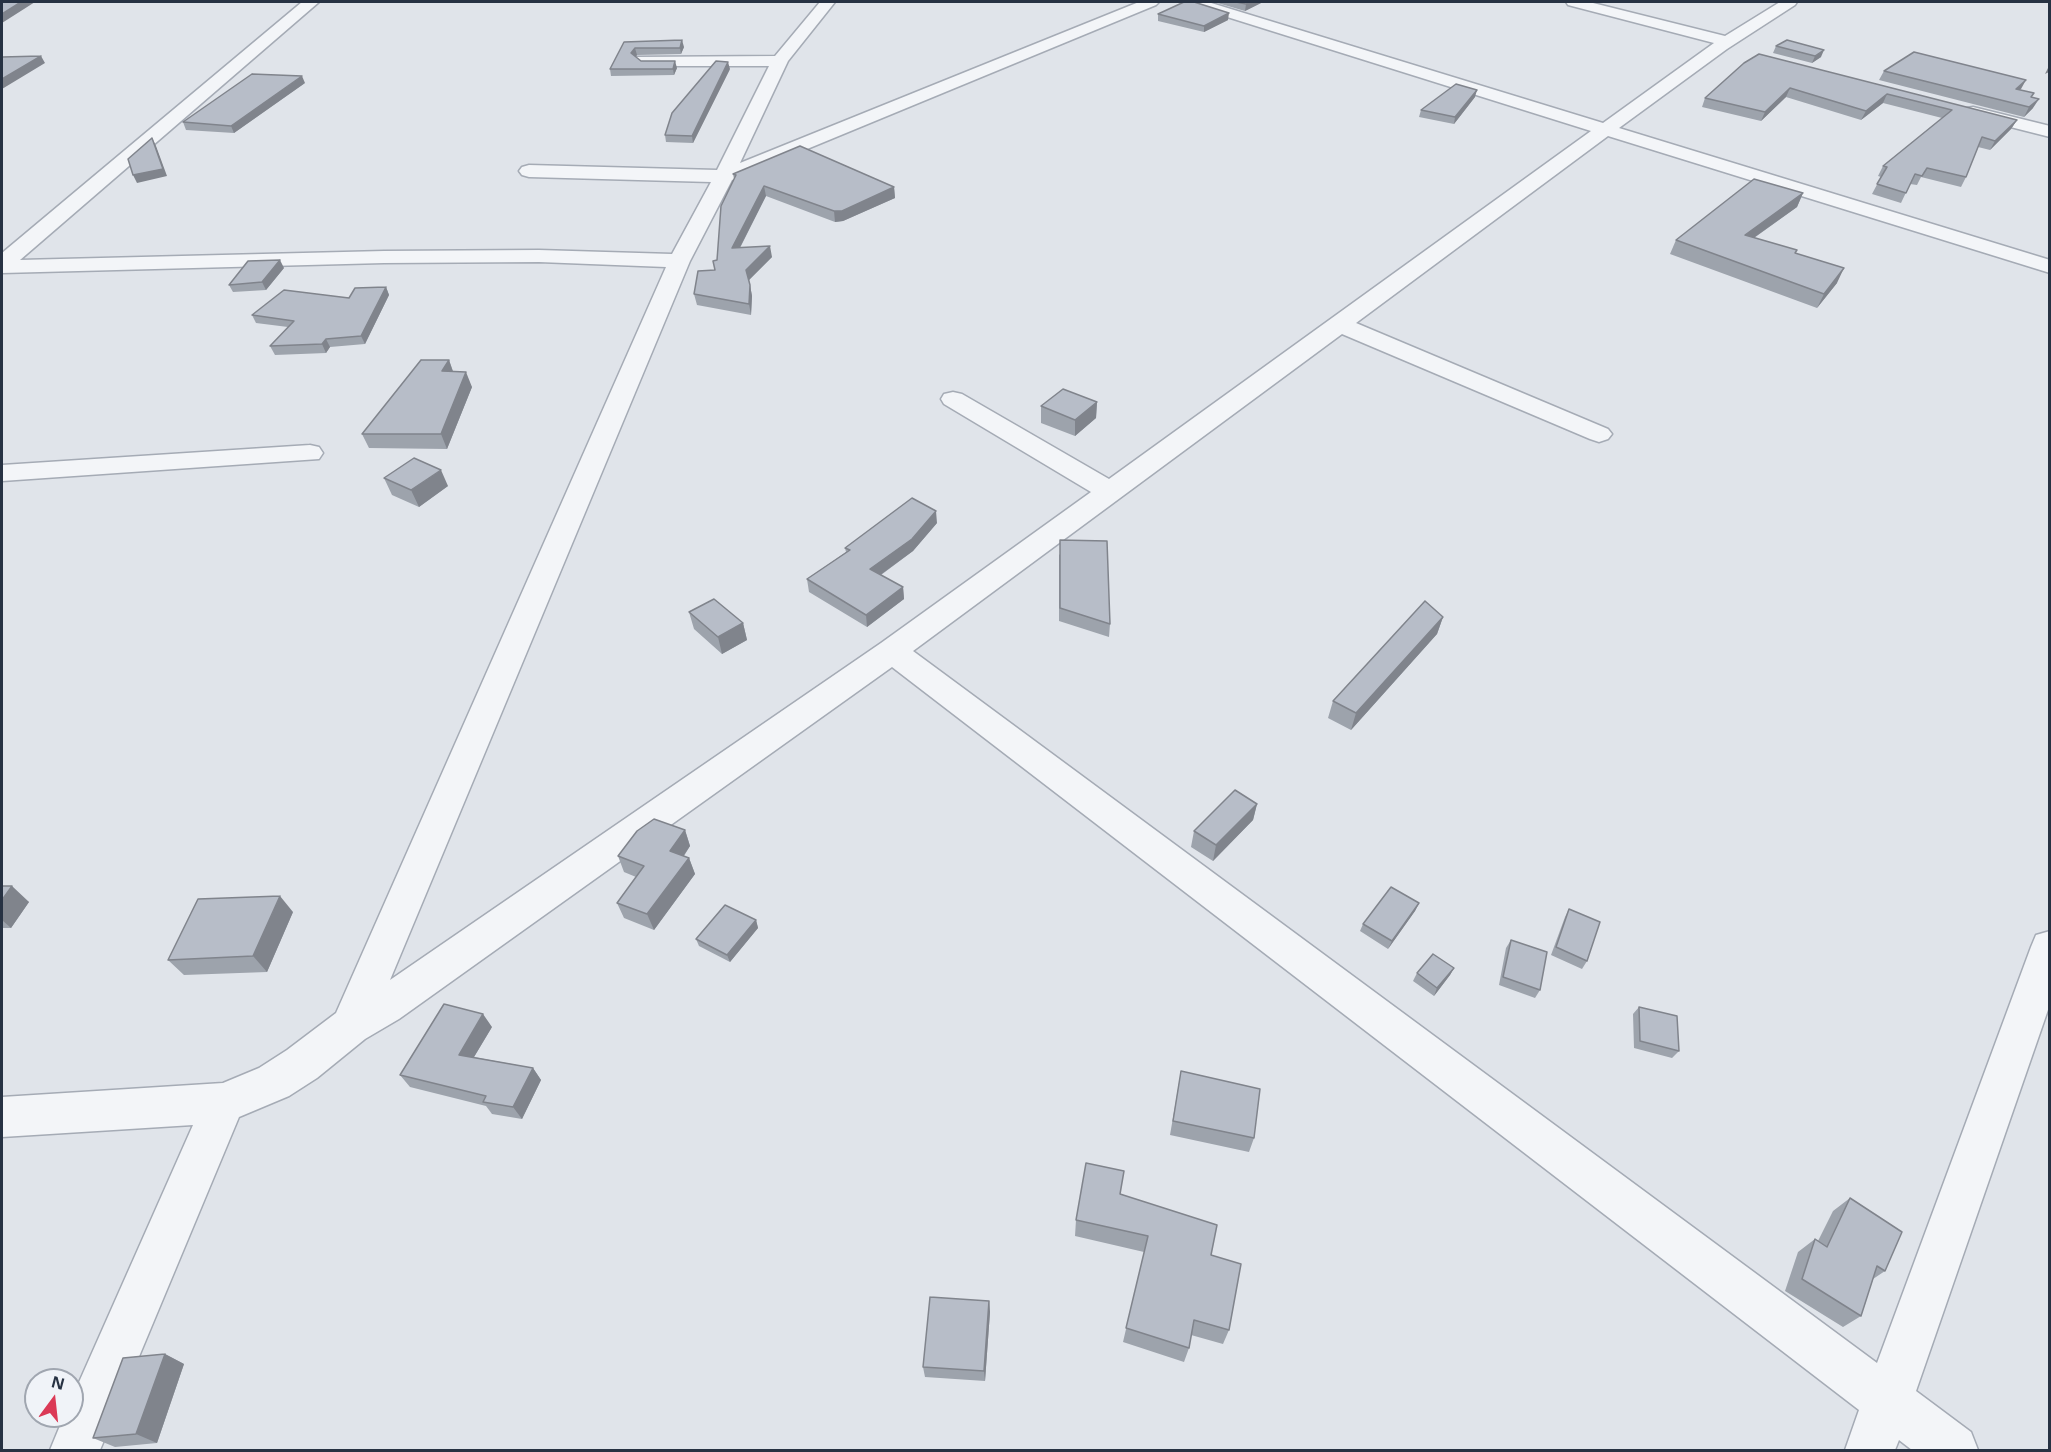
<!DOCTYPE html>
<style>
body{margin:0}
#map{position:relative;width:2051px;height:1452px;overflow:hidden;background:#e0e4ea;font-family:"Open Sans",sans-serif}
canvas{display:block}
.frame{position:absolute;inset:0;border:3px solid #273243;pointer-events:none}
.north{position:absolute;left:24px;top:1368px;width:60px;height:60px;box-sizing:border-box;background:#f0f3f8;border:2px solid #a0a6b0;border-radius:50%;rotate:15deg;font-size:16px;font-weight:700;line-height:24px;text-align:center;color:#273243}
.north::after{content:'';display:block;margin:auto;width:21px;height:27px;background:#db3956;clip-path:polygon(50% 0,100% 100%,50% 72%,0 100%)}
</style>
<div id="map">
<canvas width="2051" height="1452"></canvas>
<div class="frame"></div>
<div class="north">N</div>
</div>
<script>
const g = document.querySelector('canvas').getContext('2d');
g.lineJoin = 'round';
function poly(rows) {
  const path = new Path2D();
  for (const r of rows) {
    path.moveTo(r[0], r[1]);
    for (let i = 2; i < r.length; i += 2) path.lineTo(r[i], r[i + 1]);
  }
  return path;
}
function strokePath(path, color, width, dash) {
  g.strokeStyle = color;
  g.lineWidth = width;
  g.lineCap = dash ? 'butt' : 'round';
  g.setLineDash(dash || []);
  g.stroke(path);
}
function fill(path, color) {
  g.fillStyle = color;
  g.fill(path, 'evenodd');
}
const minor = poly([
 [302,2,319,2,20,260,384,251,539,250,672,254,711,182,529,177,522,175,519,171,522,167,529,165,717,170,769,66,643,66,635,61,637,57,775,56,820,2,835,2,788,61,740,163,1139,2,1159,2,1156,5,732,180,690,261,390,980,881,643,1091,492,944,404,941,399,944,394,953,392,962,394,1109,479,1591,131,1189,5,1187,2,1208,2,1603,123,1714,43,1568,5,1566,2,1589,2,1725,36,1780,2,1797,2,1795,5,1727,49,1619,128,2050,260,2050,273,1608,136,1356,323,1608,429,1612,434,1608,439,1599,442,1590,439,1342,334,913,651,1877,1363,2031,947,2036,935,2050,931,2050,1004,1916,1391,1971,1432,1978,1450,1912,1450,1899,1440,1895,1450,1845,1450,1859,1410,892,667,399,1019,365,1039,317,1078,289,1096,239,1117,100,1450,50,1450,64,1416,72,1416,72,1398,193,1125,2,1137,2,1097,223,1083,259,1068,287,1050,336,1013,666,267,539,262,384,263,2,273,2,253,302,2],
 [1973,107,2050,126,2050,137,1967,116,1964,112,1967,108,1973,107],
 [310,445,319,447,323,453,319,459,2,481,2,465,310,445]
]);
strokePath(minor, '#a5abb5', 3);
fill(minor, '#f3f5f8');
fill(poly([
 [1214,2,1263,2,1245,11],
 [1158,14,1228,20,1204,32,1158,21],
 [624,42,684,47,681,54,637,55,636,57,641,61,677,68,674,75,611,76,610,69],
 [1776,46,1821,57,1812,63,1773,53],
 [1744,63,2017,120,2011,129,1990,150,1978,147,1966,177,1961,187,1921,177,1917,185,1910,184,1901,203,1872,194,1881,177,1878,176,1883,166,1942,118,1883,103,1861,120,1786,97,1761,121,1702,107,1705,98],
 [730,69,693,143,666,142,665,135],
 [1884,71,2020,90,2032,97,2033,108,2024,117,1879,80],
 [305,83,234,133,186,130,183,122],
 [1475,97,1454,124,1419,117,1421,110],
 [733,174,894,187,895,198,843,221,835,222,766,196,740,248,772,257,749,280,752,296,751,315,697,305,694,294,715,270,734,179],
 [1803,193,1797,207,1754,238,1796,253,1837,283,1817,308,1670,254,1676,240],
 [284,268,266,290,233,292,229,285],
 [386,287,389,295,365,344,330,347,326,353,275,355,270,346,288,327,256,323,252,315,349,298],
 [449,360,453,371,472,387,447,449,369,448,362,434],
 [1097,402,1096,418,1075,436,1041,423,1041,406],
 [384,478,448,486,419,507,392,495],
 [937,523,913,551,881,575,903,587,904,599,867,627,809,592,807,579,846,552,845,548],
 [1059,554,1110,624,1109,637,1059,621],
 [689,612,743,623,747,640,722,654,694,629],
 [1443,617,1437,634,1351,730,1328,718,1333,701],
 [1257,804,1253,820,1213,861,1191,847,1194,831],
 [685,830,690,846,684,856,689,858,695,874,654,930,624,918,617,903,636,877,624,872,618,856],
 [2,886,29,902,11,928,2,928],
 [1419,903,1415,911,1388,949,1360,931,1363,924],
 [1569,909,1587,961,1582,969,1551,955,1565,917],
 [293,912,267,972,184,975,168,960],
 [756,920,758,928,730,962,699,946,696,939],
 [1511,940,1540,990,1535,998,1499,985,1506,948],
 [1454,968,1450,975,1434,996,1413,981,1417,973],
 [1639,1007,1679,1051,1672,1058,1634,1048,1633,1014],
 [492,1027,474,1057,533,1068,541,1080,522,1119,492,1114,486,1106,410,1087,400,1075],
 [1181,1071,1254,1138,1249,1152,1170,1135],
 [1120,1194,1211,1255,1229,1330,1223,1344,1191,1335,1189,1348,1184,1362,1123,1342,1144,1252,1075,1236,1076,1220],
 [1850,1198,1885,1271,1873,1279,1861,1316,1843,1327,1785,1291,1798,1252,1815,1239,1818,1241,1833,1211],
 [989,1301,990,1312,985,1381,925,1377,923,1367],
 [165,1354,184,1364,157,1443,115,1447,93,1438]
]), '#9da3ac');
fill(poly([
 [21,2,35,2,2,23,2,14],
 [1252,2,1263,2,1245,11,1246,4],
 [1229,13,1228,20,1204,32,1204,26],
 [682,40,684,47,681,54,680,48],
 [635,48,637,55,633,60,631,53],
 [1824,50,1821,57,1812,63,1815,56],
 [41,56,45,63,2,89,2,79],
 [675,61,677,68,674,75,673,69],
 [728,62,730,69,693,143,692,136],
 [2049,66,2049,72,2045,74],
 [302,76,305,83,234,133,231,126],
 [2026,80,2021,89,2010,98,2016,89],
 [1790,88,1786,97,1761,121,1765,112],
 [1477,90,1475,97,1454,124,1455,117],
 [1887,94,1883,103,1861,120,1866,111],
 [2039,99,2033,108,2024,117,2029,107],
 [2017,120,2011,129,1990,150,1995,141],
 [152,138,156,146,167,176,137,183,133,175],
 [764,186,766,196,734,259,732,248],
 [894,187,895,198,843,221,835,222,834,211],
 [1803,193,1797,207,1738,249,1745,235],
 [770,246,772,257,748,281,746,270],
 [280,260,284,268,266,290,262,282],
 [1844,268,1837,283,1817,308,1824,294],
 [750,285,752,296,751,315,749,304],
 [386,287,389,295,365,344,361,336],
 [326,339,330,347,326,353,322,344],
 [449,360,454,375,442,371],
 [466,372,472,387,447,449,441,434],
 [1097,402,1096,418,1075,436,1075,420],
 [441,470,448,486,419,507,411,490],
 [936,511,937,523,913,551,872,581,870,569],
 [903,587,904,599,867,627,866,615],
 [1443,617,1437,634,1351,730,1356,713],
 [743,623,747,640,722,654,718,637],
 [1257,804,1253,820,1213,861,1216,845],
 [685,830,690,846,676,867,670,851],
 [689,858,695,874,654,930,647,914],
 [12,886,29,902,11,928,2,920,2,900],
 [280,896,293,912,267,972,253,956],
 [1419,903,1415,911,1388,949,1392,941],
 [756,920,758,928,730,962,727,955],
 [1454,968,1450,975,1434,996,1437,988],
 [483,1014,492,1027,468,1067,459,1055],
 [533,1068,541,1080,522,1119,513,1107],
 [989,1301,990,1312,985,1381,984,1371],
 [165,1354,184,1364,157,1443,136,1434]
]), '#80848c');
const building = poly([
 [2,2,21,2,2,14,2,2],
 [1184,2,1194,2,1229,13,1204,26,1158,14,1184,2],
 [1236,2,1252,2,1246,4,1236,2],
 [682,40,680,48,635,48,631,53,641,61,675,61,673,69,610,69,624,42,682,40],
 [1787,40,1824,50,1815,56,1776,46,1787,40],
 [1914,52,2026,80,2016,89,2034,93,2031,97,2039,99,2029,107,1884,71,1914,52],
 [1759,54,2017,120,1995,141,1982,137,1966,177,1927,168,1922,176,1915,174,1906,193,1877,184,1887,167,1883,166,1952,110,1887,94,1866,111,1790,88,1765,112,1705,98,1744,63,1759,54],
 [41,56,2,79,2,57,41,56],
 [716,61,728,62,692,136,665,135,672,113,716,61],
 [252,74,302,76,231,126,183,122,252,74],
 [1456,84,1477,90,1455,117,1421,110,1456,84],
 [152,138,163,169,133,175,128,159,152,138],
 [800,146,894,187,842,211,834,211,764,186,732,248,770,246,746,270,750,285,749,304,694,294,698,271,715,270,713,261,717,260,721,206,736,175,733,174,800,146],
 [1754,179,1803,193,1745,235,1797,250,1795,253,1844,268,1824,294,1676,240,1754,179],
 [280,260,262,282,229,285,248,261,280,260],
 [386,287,361,336,326,339,322,344,270,346,294,321,252,315,284,290,349,298,355,288,386,287],
 [421,360,449,360,442,371,466,372,441,434,362,434,421,360],
 [1063,389,1097,402,1075,420,1041,406,1063,389],
 [414,458,441,470,411,490,384,478,414,458],
 [912,498,936,511,912,539,870,569,903,587,866,615,807,579,850,550,845,548,912,498],
 [1060,540,1107,541,1110,624,1060,608,1060,540],
 [714,599,743,623,718,637,689,612,714,599],
 [1425,601,1443,617,1356,713,1333,701,1425,601],
 [1235,790,1257,804,1216,845,1194,831,1235,790],
 [654,819,685,830,670,851,689,858,647,914,617,903,644,866,618,856,637,831,654,819],
 [2,886,12,886,2,900,2,886],
 [1391,887,1419,903,1392,941,1363,924,1391,887],
 [280,896,253,956,168,960,198,899,280,896],
 [725,905,756,920,727,955,696,939,725,905],
 [1569,909,1600,922,1587,961,1556,947,1569,909],
 [1511,940,1547,952,1540,990,1503,977,1511,940],
 [1433,954,1454,968,1437,988,1417,973,1433,954],
 [444,1004,483,1014,459,1055,533,1068,513,1107,483,1102,486,1096,400,1075,444,1004],
 [1639,1007,1677,1016,1679,1051,1640,1041,1639,1007],
 [1181,1071,1260,1089,1254,1138,1173,1121,1181,1071],
 [1086,1163,1124,1171,1120,1194,1217,1225,1211,1255,1241,1264,1229,1330,1194,1320,1189,1348,1126,1328,1148,1236,1076,1220,1086,1163],
 [1850,1198,1902,1232,1885,1271,1877,1266,1861,1316,1802,1279,1815,1239,1827,1247,1850,1198],
 [930,1297,989,1301,984,1371,923,1367,930,1297],
 [165,1354,136,1434,93,1438,123,1358,165,1354]
]);
fill(building, '#b7bdc8');
strokePath(building, '#80848c', 1.5);
</script>
